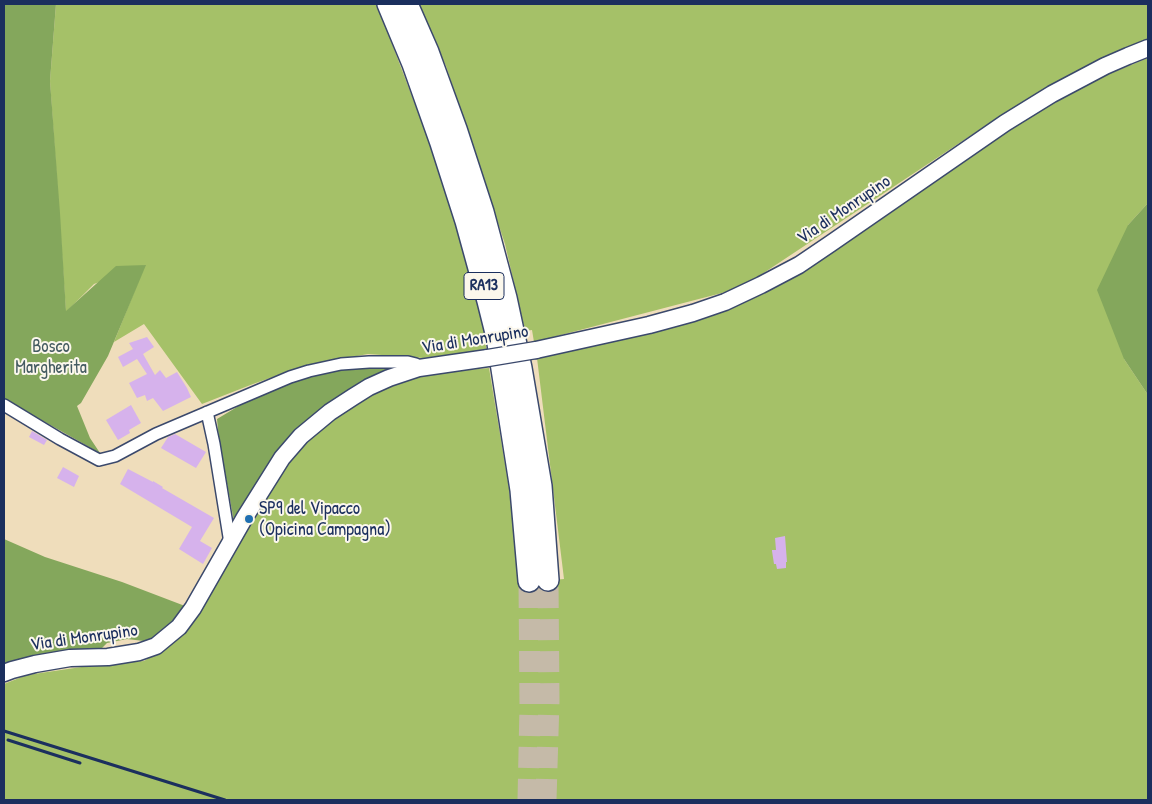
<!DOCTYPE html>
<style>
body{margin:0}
#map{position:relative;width:1152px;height:804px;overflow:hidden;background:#efddbb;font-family:"Patrick Hand",sans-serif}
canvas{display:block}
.frame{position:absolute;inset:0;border:5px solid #1b2f5e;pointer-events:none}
</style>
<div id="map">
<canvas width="1152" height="804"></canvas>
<div class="frame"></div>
</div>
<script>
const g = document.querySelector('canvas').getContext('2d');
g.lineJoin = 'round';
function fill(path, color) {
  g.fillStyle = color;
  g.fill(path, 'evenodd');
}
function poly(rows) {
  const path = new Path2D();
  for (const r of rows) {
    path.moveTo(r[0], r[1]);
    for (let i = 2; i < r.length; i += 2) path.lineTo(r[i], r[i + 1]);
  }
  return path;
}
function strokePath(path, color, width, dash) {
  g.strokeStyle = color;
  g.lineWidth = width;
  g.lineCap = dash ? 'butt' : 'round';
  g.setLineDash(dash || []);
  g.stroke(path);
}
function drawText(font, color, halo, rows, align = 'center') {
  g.font = font + ' "Patrick Hand",sans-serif';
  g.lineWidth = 4;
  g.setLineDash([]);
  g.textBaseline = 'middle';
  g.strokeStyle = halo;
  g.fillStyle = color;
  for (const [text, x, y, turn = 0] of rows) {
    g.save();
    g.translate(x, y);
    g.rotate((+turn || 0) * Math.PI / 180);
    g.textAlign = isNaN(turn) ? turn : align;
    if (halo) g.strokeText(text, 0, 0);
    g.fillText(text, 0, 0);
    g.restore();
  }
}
fill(poly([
 [56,4,377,4,444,181,488,338,484,339,487,350,423,358,368,354,307,365,253,384,202,404,144,324,114,342,145,265,94,284,66,312,50,81],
 [418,4,1148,4,1148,44,1066,78,982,128,741,288,534,342,532,330,525,331,505,244,446,66],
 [1148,58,1148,203,1128,225,1124,359,1148,395,1148,800,4,800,4,684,27,675,95,665,144,661,169,646,287,460,324,425,375,392,426,374,489,368,509,488,519,583,564,579,537,358,720,313,782,284,882,219,998,137,1087,83]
]), '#a5c168');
fill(poly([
 [4,4,56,4,50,81,60,213,66,311,116,266,146,265,108,356,81,403,77,406,90,438,100,453,4,399],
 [1148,203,1148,395,1124,359,1097,290,1128,225],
 [340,365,407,366,325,411,235,527,219,440,217,419,242,404,266,391],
 [4,539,45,557,122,582,185,606,169,628,152,642,127,639,107,643,102,648,67,652,4,666]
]), '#84a75c');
fill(poly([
 [147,337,154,347,143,354,155,375,160,370,166,378,177,372,187,388,191,397,163,411,153,398,147,401,145,395,137,398,129,383,147,374,137,359,123,367,118,357,133,349,129,343],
 [131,405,141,423,129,430,130,433,118,440,106,420],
 [32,431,47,440,44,445,29,437],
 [175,434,206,452,196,468,161,448,168,437],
 [63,467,79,476,74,487,57,478],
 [128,469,153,482,153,481,163,487,162,488,214,518,200,541,212,548,203,564,179,549,192,527,120,484],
 [785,536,787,562,786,562,786,568,777,569,776,564,774,564,772,551,772,550,776,550,775,538]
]), '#d6b2ec');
strokePath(poly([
 [528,800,530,706,529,581],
 [546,800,549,701,548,580]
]), '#c5baa8', 21, [21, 11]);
const minor = poly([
 [4,405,60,439,99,460,115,456,156,434,290,377,309,371,341,364,369,362,408,362,416,364,419,368],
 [207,412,214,444,230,543]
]);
const secondary = poly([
 [536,350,649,325,693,313,725,302,761,285,799,265,830,244,1005,123,1052,94,1105,66,1128,56,1148,48],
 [4,673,12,670,35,664,70,658,108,657,139,652,156,646,179,627,193,608,245,517,282,458,301,436,330,412,353,397,369,387,389,378,419,368,488,358]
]);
const motorway = poly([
 [388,4,413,64,441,143,466,221,488,301,497,337,521,490,529,581],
 [407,4,428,52,456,129,483,212,506,298,521,368,541,486,548,580]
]);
strokePath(minor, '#3b496c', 14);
strokePath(secondary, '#3b496c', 19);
strokePath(motorway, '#3b496c', 24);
strokePath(minor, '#fff', 11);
strokePath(secondary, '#fff', 16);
strokePath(motorway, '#fff', 21);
strokePath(poly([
 [4,731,225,800],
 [8,740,80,763]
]), '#1b2f5e', 3);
const secondaryBridge = poly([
 [488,358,536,350]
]);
strokePath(secondaryBridge, '#3b496c', 19, []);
strokePath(secondaryBridge, '#fff', 16);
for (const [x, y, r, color] of [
 [249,519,5,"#1f6fb2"]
]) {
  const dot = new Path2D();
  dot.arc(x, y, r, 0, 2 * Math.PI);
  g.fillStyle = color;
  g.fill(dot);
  strokePath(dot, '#fbf7ec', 2);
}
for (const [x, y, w] of [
 [484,286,40]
]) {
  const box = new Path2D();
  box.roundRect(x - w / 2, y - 13.5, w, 27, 4);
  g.fillStyle = '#fbf7ec';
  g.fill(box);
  strokePath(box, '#1b2f5e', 1);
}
drawText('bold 16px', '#1b2f5e', null, [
 ["RA13",484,286]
]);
drawText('18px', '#1b2f5e', '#fbf7ec', [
 ["Via di Monrupino",844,210,-34],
 ["Via di Monrupino",475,340,-9],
 ["Via di Monrupino",84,638,-8]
]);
drawText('18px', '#445b61', '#fbf7ec', [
 ["Bosco",51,347],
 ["Margherita",51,368]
]);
drawText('18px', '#1b2f5e', '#fbf7ec', [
 ["SP9 del Vipacco",259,509],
 ["(Opicina Campagna)",259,530]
], 'left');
</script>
